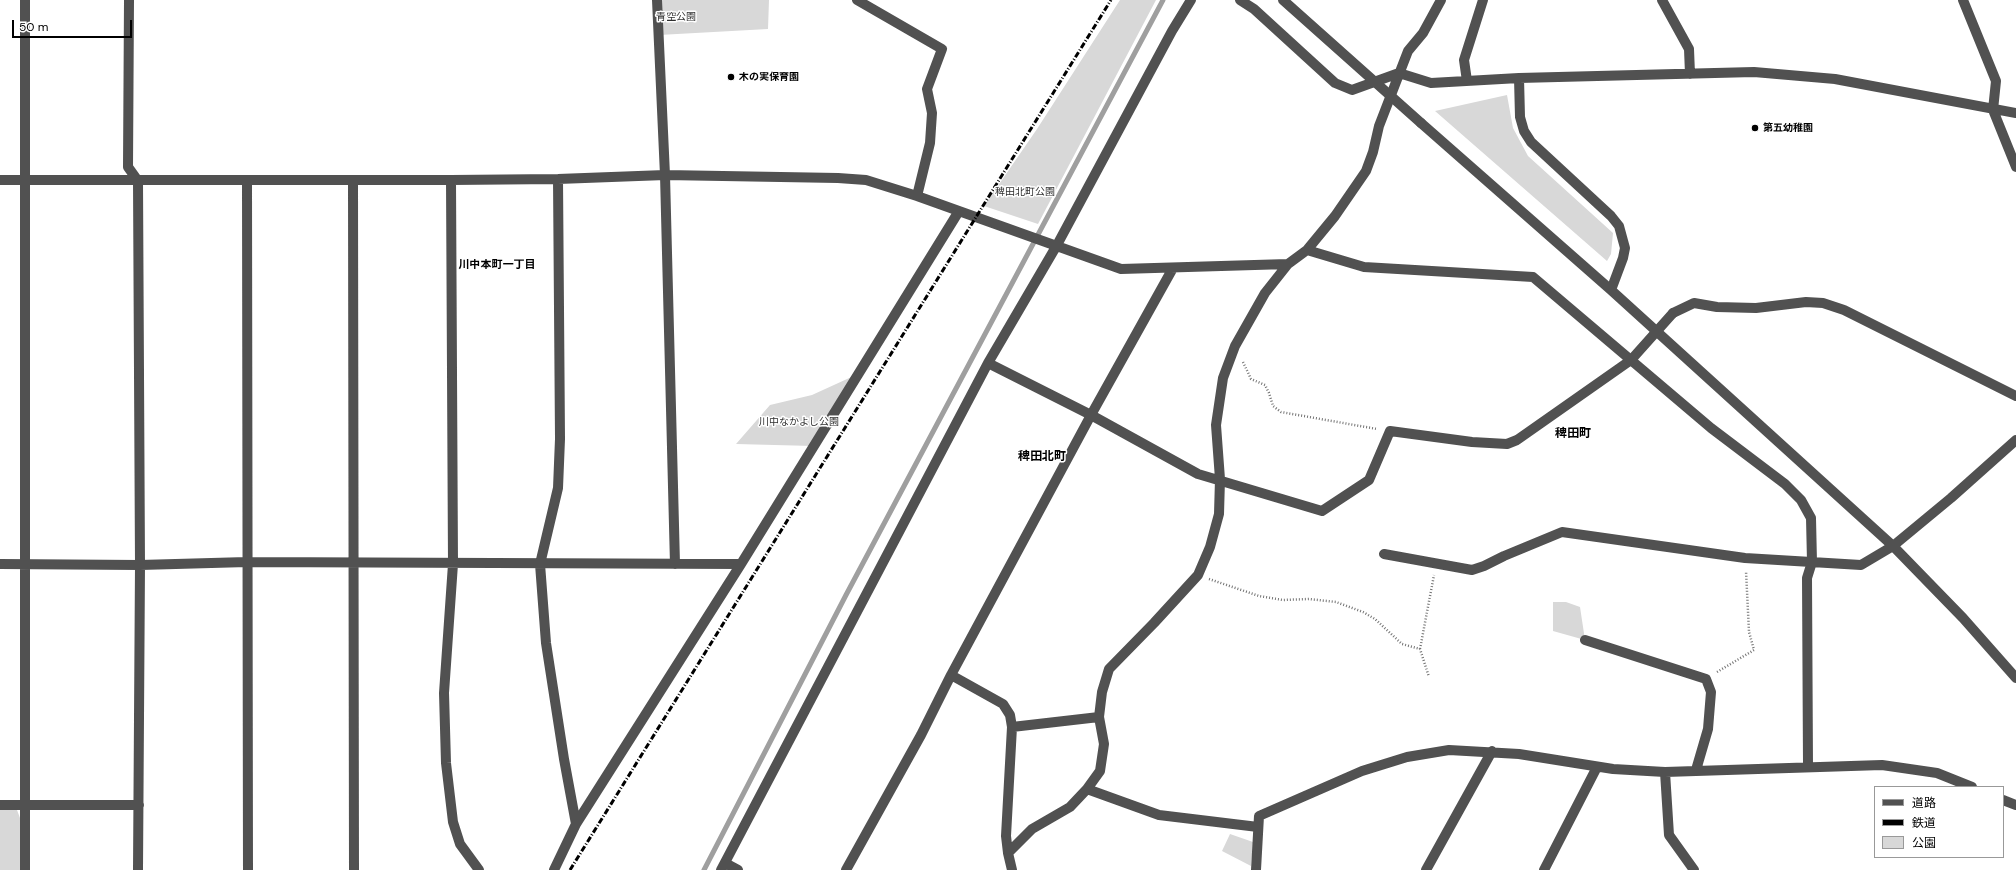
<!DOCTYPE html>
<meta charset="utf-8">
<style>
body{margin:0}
#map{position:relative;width:2016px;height:870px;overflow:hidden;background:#fff;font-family:"DM Sans","Noto Sans JP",sans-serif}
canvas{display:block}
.legend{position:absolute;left:1874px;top:786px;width:130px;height:72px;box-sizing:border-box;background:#fff;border:1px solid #999;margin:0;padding:5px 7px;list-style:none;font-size:12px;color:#000}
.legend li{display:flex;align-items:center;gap:8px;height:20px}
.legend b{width:20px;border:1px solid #999}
.scale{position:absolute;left:12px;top:20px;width:120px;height:18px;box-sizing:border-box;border:2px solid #000;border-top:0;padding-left:5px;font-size:12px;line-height:14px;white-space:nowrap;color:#000;-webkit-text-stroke:3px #fff;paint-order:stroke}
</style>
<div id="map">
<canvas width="2016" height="870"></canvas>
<ul class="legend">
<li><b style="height:5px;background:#515151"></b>道路</li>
<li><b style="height:5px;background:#000"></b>鉄道</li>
<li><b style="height:11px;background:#d8d8d8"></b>公園</li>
</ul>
<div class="scale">50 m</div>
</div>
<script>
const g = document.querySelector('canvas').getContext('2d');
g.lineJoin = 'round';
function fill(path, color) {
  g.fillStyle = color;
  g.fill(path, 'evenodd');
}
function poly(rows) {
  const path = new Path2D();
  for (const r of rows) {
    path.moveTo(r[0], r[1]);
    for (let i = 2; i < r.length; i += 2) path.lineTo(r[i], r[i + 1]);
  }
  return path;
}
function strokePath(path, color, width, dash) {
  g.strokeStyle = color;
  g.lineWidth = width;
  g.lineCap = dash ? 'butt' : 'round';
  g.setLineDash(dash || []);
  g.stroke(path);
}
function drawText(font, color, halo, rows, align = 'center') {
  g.font = font + ' "DM Sans","Noto Sans JP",sans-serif';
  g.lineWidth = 3;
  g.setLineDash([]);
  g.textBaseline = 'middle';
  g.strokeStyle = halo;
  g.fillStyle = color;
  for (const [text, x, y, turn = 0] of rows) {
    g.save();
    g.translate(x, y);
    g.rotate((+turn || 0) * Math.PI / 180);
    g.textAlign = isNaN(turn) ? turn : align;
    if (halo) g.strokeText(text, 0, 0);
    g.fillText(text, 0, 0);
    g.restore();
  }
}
fill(poly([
 [657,0,769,0,768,29,659,35],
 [1120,0,1156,0,1038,224,984,206,1037,129],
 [1507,95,1513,128,1528,156,1613,233,1611,254,1607,261,1435,111],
 [858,374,813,446,736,444,770,405,812,395],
 [1553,602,1566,602,1580,607,1585,640,1553,631],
 [0,810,17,810,20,818,21,870,0,870],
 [1230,834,1253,842,1251,866,1222,851]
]), '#d8d8d8');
strokePath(poly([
 [704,870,846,595,1163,0]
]), '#9f9f9f', 5);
strokePath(poly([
 [1243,362,1251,379,1265,385,1269,393,1273,406,1281,412,1377,429],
 [1209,579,1259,596,1283,600,1309,599,1336,602,1363,612,1375,619,1402,644,1420,649,1429,677],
 [1420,649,1434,575],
 [1717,672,1754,650,1749,632,1746,571]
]), '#737373', 2.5, [1, 2]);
strokePath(poly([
 [25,0,25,870],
 [129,0,128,167,138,181,140,565,138,870],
 [657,0,665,175,675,564],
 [857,0,942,49,927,89,932,113,930,143,917,196],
 [1240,0,1254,9,1335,83,1352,90,1399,73,1431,83,1519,78,1754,72,1835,79,2016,113],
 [1662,0,1689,49,1690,74],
 [1963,0,1996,81,1993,110,2016,167],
 [1519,78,1520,117,1524,131,1531,142,1611,216,1619,226,1625,248,1623,258,1611,290],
 [1467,81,1464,60,1483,0],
 [1421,123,1611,290,1893,546,1963,618,2016,678],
 [558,179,560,439,558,488,540,564,546,643,564,759,576,824],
 [0,180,451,180,558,179,665,175,838,178,866,180,917,196,1121,269,1288,264],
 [247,180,248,870],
 [353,180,354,870],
 [451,180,453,564,444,693,446,763,453,822,460,844,479,870],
 [1307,250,1364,267,1533,277,1711,428,1785,484,1801,500,1811,518,1812,562,1807,578,1808,766],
 [1673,313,1694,303,1717,307,1756,308,1806,302,1823,303,1844,310,2016,396],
 [988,363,1091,415,1198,474,1322,511,1369,480,1390,431,1472,442,1507,444,1517,440,1631,360],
 [1384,554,1472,570,1484,566,1504,556,1562,532,1745,558,1861,565,1893,546,1951,498,2016,440],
 [0,564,140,565,247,562,741,564],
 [1585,640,1706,679,1711,692,1708,729,1696,770],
 [951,675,1003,704,1010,715,1012,727,1006,836,1008,853],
 [1012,727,1099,717],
 [1665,772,1669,835,1694,870],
 [1087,789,1159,815,1258,827],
 [2003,800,2016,805],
 [0,805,139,805],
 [725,863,738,870],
 [554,870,576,824,741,564,959,211],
 [721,870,988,363,1057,245,1172,31,1191,0],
 [846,870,921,735,951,675,1091,415,1173,268],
 [1012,870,1008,853,1032,829,1070,807,1087,789,1100,771,1104,744,1099,717,1102,692,1109,669,1154,623,1198,575,1210,547,1219,514,1220,479,1216,425,1223,378,1235,346,1265,293,1288,264,1307,250,1335,216,1366,171,1373,152,1379,126,1408,51,1423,33,1441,0],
 [1256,870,1259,816,1362,771,1407,757,1449,750,1519,754,1613,769,1665,772,1882,765,1937,773,1972,787],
 [1426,870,1492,751],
 [1544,870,1597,767]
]), '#515151', 10);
strokePath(poly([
 [570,870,1111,0]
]), '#000', 3, [6, 2, 1, 2]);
strokePath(poly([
 [1283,0,1421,123],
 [1631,360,1673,313]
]), '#515151', 10);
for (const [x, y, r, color] of [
 [731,77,4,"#000"],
 [1755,128,4,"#000"]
]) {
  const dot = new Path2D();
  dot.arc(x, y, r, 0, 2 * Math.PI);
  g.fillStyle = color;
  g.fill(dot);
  strokePath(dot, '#fff', 1.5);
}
drawText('10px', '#2f2f2f', '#fff', [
 ["青空公園",676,17],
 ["稗田北町公園",1025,192],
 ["川中なかよし公園",799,422]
]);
drawText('bold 10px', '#000', '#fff', [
 ["木の実保育園",739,77],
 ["第五幼稚園",1763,128]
], 'left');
drawText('bold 11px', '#000', '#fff', [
 ["川中本町一丁目",497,265]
]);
drawText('bold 12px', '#000', '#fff', [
 ["稗田町",1573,434],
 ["稗田北町",1042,457]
]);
</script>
